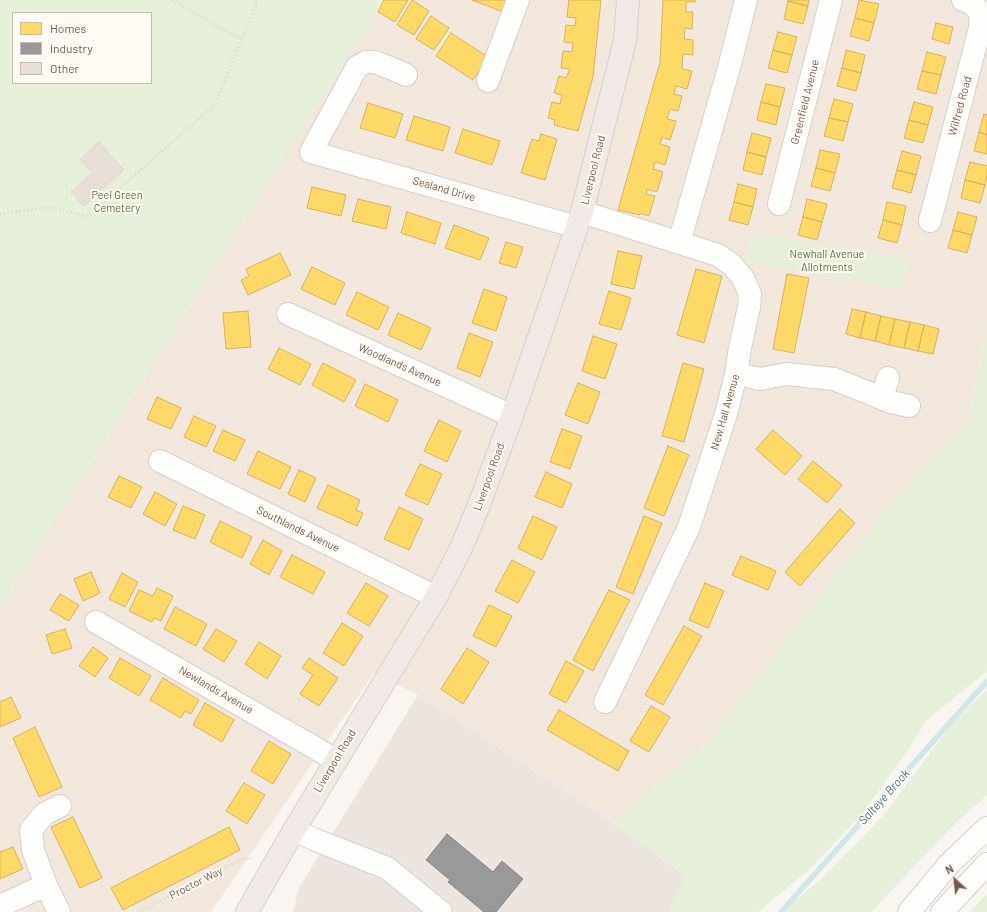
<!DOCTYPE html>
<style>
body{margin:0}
#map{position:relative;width:987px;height:912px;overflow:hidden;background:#f9f5f0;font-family:Barlow,sans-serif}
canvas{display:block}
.legend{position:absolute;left:12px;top:12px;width:140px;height:72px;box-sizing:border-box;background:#fffaf3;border:1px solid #cabbb1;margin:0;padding:5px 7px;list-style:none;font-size:12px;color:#7a5c4d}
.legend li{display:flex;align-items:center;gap:8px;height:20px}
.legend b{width:20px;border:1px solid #cabbb1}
.north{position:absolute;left:935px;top:860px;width:40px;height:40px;-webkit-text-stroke:3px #fffaf3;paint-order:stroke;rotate:333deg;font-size:11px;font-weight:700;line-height:16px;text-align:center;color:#7a5c4d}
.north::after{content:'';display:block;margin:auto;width:14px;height:18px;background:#7a5c4d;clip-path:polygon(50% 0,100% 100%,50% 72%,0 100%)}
</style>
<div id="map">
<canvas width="987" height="912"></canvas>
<ul class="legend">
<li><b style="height:11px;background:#ffd966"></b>Homes</li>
<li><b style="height:11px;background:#999"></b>Industry</li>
<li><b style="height:11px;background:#e6ded7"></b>Other</li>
</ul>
<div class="north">N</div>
</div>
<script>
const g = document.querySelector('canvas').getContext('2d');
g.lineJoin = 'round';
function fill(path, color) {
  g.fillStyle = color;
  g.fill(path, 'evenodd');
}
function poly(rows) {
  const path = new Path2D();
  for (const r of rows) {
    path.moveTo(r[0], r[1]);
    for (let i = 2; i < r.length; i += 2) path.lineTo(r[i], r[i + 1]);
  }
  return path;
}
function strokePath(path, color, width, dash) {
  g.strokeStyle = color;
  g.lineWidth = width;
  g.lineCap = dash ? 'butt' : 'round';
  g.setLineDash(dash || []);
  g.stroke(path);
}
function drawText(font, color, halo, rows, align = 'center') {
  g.font = font + ' Barlow,sans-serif';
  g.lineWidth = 4;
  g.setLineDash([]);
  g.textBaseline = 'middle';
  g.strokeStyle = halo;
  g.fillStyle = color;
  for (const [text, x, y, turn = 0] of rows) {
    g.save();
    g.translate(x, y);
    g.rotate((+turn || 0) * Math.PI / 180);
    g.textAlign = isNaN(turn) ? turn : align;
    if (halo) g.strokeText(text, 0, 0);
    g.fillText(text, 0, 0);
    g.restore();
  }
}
fill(poly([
 [383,0,987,0,987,328,969,420,879,518,709,741,613,823,418,695,374,673,211,912,0,912,0,608]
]), '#f2e8de');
fill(poly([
 [418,695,613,823,685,876,669,912,293,912,299,888]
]), '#ede5e0');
fill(poly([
 [0,0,383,0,0,608],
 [13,13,151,13,151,83,13,83],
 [751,233,908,259,903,288,746,262],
 [987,328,987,671,926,721,905,754,863,813,810,869,758,912,669,912,684,876,613,823,709,741,879,518,969,420],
 [987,690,987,795,955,824,871,912,781,912,819,881,883,816,952,724],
 [987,893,987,912,970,912,980,901]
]), '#e7f0db');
const homes = poly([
 [384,0,408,0,395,22,378,12,384,0],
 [412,0,429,11,414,35,397,25,412,0],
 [472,0,507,0,503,12,472,0],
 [569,0,601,0,593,77,578,131,554,125,555,120,548,118,552,102,560,104,562,95,554,93,559,76,566,78,570,69,561,68,563,51,572,52,573,43,564,42,566,25,575,26,576,18,567,17,569,0],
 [663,0,695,0,695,2,686,2,686,12,693,12,692,29,685,28,684,39,693,40,693,55,683,54,682,69,692,71,687,89,676,86,674,94,682,96,678,111,670,109,667,119,676,121,670,140,662,137,660,144,670,147,665,165,655,162,653,169,663,172,657,192,647,189,646,194,655,196,649,216,640,213,640,215,618,210,660,62,663,0],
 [789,0,809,0,808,6,788,1,789,0],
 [859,0,879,4,874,23,855,18,859,0],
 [788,1,808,6,803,24,784,19,788,1],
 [431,16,449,28,434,50,416,39,431,16],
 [855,18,874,23,869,41,850,36,855,18],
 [936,23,953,27,949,44,932,39,936,23],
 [778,32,797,37,792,55,773,50,778,32],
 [451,33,488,57,473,80,436,56,451,33],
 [773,50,792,55,787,73,768,68,773,50],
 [846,50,865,55,861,73,842,68,846,50],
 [927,52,946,57,941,75,922,71,927,52],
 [842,68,861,73,856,91,837,86,842,68],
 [922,71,941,75,936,94,917,89,922,71],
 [766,84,785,88,780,107,761,102,766,84],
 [834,99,853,104,848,122,829,118,834,99],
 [761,102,780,107,776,125,757,120,761,102],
 [914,102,933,107,928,125,909,120,914,102],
 [368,103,403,114,395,138,360,128,368,103],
 [984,114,987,115,987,135,979,132,984,114],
 [414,116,450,127,443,151,406,140,414,116],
 [829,118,848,122,843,141,824,136,829,118],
 [909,120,928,125,923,143,904,138,909,120],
 [463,129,500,141,492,165,455,153,463,129],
 [979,132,987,135,987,154,974,151,979,132],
 [752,133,771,138,766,157,747,152,752,133],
 [541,134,557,139,545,180,521,173,532,139,539,141,541,134],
 [820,150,840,154,835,173,816,168,820,150],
 [902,151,921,156,916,175,897,170,902,151],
 [747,152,766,157,762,175,743,170,747,152],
 [970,162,987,166,987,176,985,185,965,180,970,162],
 [816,168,835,173,830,191,811,186,816,168],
 [897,170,916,175,911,193,892,188,897,170],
 [965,180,985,185,980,203,961,198,965,180],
 [738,184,757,189,753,207,734,202,738,184],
 [312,187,346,195,341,216,307,208,312,187],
 [358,199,391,207,386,229,352,221,358,199],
 [807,199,827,204,822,222,803,217,807,199],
 [734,202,753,207,748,225,729,220,734,202],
 [887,202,906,206,902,225,883,220,887,202],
 [407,212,441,223,435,244,401,233,407,212],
 [958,212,977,217,972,235,953,230,958,212],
 [803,217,822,222,817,240,798,235,803,217],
 [883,220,902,225,897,243,878,238,883,220],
 [454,225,489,238,480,260,445,248,454,225],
 [953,230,972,235,967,253,948,248,953,230],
 [506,242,523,247,516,268,499,263,506,242],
 [618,251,642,256,634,289,611,284,618,251],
 [280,253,291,275,248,295,241,280,249,276,246,269,280,253],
 [312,267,345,283,335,305,301,289,312,267],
 [696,269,722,276,704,343,677,335,696,269],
 [787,274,809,278,794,353,773,349,787,274],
 [484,289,507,297,496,331,472,323,484,289],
 [609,291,631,298,621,330,599,324,609,291],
 [357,292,389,307,378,330,346,315,357,292],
 [852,309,866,312,860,338,846,334,852,309],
 [248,311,251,347,226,349,223,313,248,311],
 [866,312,881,316,875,341,860,338,866,312],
 [398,313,431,328,421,350,388,335,398,313],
 [881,316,895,319,889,345,875,341,881,316],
 [895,319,910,322,904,348,889,345,895,319],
 [910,322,924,325,918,351,904,348,910,322],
 [924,325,939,329,933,354,918,351,924,325],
 [469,333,493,342,480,377,457,368,469,333],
 [593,336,617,344,605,379,582,371,593,336],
 [279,348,311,364,300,385,268,369,279,348],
 [323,363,356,380,344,402,312,385,323,363],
 [683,363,704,369,684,442,662,436,683,363],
 [578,383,600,392,588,424,565,415,578,383],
 [365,384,398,400,388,422,355,406,365,384],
 [157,397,181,408,171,429,147,419,157,397],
 [194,416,216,426,206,447,184,437,194,416],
 [439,420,461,431,447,462,424,451,439,420],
 [562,429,582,436,570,469,550,462,562,429],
 [223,430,245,440,235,461,213,451,223,430],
 [773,430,802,456,785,475,756,449,773,430],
 [668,446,689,455,664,516,644,508,668,446],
 [258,451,291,467,280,489,247,474,258,451],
 [813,461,842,485,827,503,798,479,813,461],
 [420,464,442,474,428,505,405,495,420,464],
 [299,470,316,478,305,502,288,494,299,470],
 [546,472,572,484,562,508,535,497,546,472],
 [119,476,142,487,131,508,108,497,119,476],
 [328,485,360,500,356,510,363,513,357,526,317,508,328,485],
 [155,492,177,504,165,526,143,514,155,492],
 [183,506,205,515,195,539,173,530,183,506],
 [399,507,423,519,409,550,384,539,399,507],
 [840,509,855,523,800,586,785,572,840,509],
 [533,516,557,527,542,560,518,548,533,516],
 [644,516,662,523,633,594,616,587,644,516],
 [220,521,252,537,242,558,210,542,220,521],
 [263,540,282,551,269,575,250,564,263,540],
 [292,555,325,572,313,594,280,577,292,555],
 [741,556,776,571,768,590,732,575,741,556],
 [512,560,535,572,518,603,495,591,512,560],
 [91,572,100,593,83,601,74,579,91,572],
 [122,573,138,582,125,607,109,599,122,573],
 [366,583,388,596,369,626,347,613,366,583],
 [705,583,724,591,708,628,689,620,705,583],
 [157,588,173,596,161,621,154,618,152,622,129,611,139,590,153,596,157,588],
 [609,590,630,600,593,671,573,660,609,590],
 [60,594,79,605,69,621,50,610,60,594],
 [489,605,512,616,496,647,473,636,489,605],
 [175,607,207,624,196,646,164,629,175,607],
 [342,623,363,636,344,666,323,653,342,623],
 [684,626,702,636,663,705,645,695,684,626],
 [65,629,72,648,52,654,46,635,65,629],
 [216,629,237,641,224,662,203,649,216,629],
 [259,642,281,656,267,679,245,664,259,642],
 [93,647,108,658,95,677,79,666,93,647],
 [467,648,489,662,463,704,441,689,467,648],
 [120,658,151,676,139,696,109,678,120,658],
 [309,658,338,678,319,706,300,694,313,675,302,668,309,658],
 [566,661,584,671,566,703,549,694,566,661],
 [163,678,199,700,191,714,185,711,181,718,150,700,163,678],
 [11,697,21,718,0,727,0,702,11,697],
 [205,703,234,720,222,742,193,725,205,703],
 [651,706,670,717,649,752,630,741,651,706],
 [559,710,629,751,618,771,547,730,559,710],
 [35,727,62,787,39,797,13,738,35,727],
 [269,741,291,754,273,784,251,771,269,741],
 [244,783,265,795,247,824,226,811,244,783],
 [73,817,102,878,80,888,51,827,73,817],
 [229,827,240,850,123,910,111,888,229,827],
 [13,847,23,869,0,879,0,852,13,847]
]);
fill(homes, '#ffd966');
strokePath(homes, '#d7b45e', 1);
const industry = poly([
 [447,834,493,872,502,861,523,879,496,912,484,912,448,882,450,880,426,860,447,834]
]);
fill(industry, '#999');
strokePath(industry, '#908782', 1);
strokePath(poly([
 [781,912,987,681]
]), '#d0e8ea', 5.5);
const building = poly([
 [99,142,124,170,84,206,71,192,92,173,80,159,99,142]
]);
fill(building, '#e6ded7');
strokePath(building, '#e2d8d2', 1);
const minor = poly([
 [406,75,393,69,375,62,366,62,357,67,311,152,577,227],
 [488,81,518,0],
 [779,204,831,0],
 [582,212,718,255,732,265,743,278,750,294,749,307,740,348,736,374,726,414,689,527,605,702],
 [930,221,980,28,981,13,971,3,963,0],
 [679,243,730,64,746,0],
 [288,314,512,416],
 [736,374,760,379,786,374,834,379,891,402,909,406],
 [882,398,888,378],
 [160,461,436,597],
 [96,622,336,760],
 [294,830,313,839,387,868,441,912],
 [0,906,46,885],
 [59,912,46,885,33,850,31,830,44,814,60,806],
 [909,912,950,863,987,828],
 [942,912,987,864]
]);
const highway = poly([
 [247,912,294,830,436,597,461,548,479,505,512,416,582,212,625,41,628,0]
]);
strokePath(minor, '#d7d1cb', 24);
strokePath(highway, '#dad1cc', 24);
strokePath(poly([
 [172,0,242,40],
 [0,214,49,207,88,216,215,105,258,0],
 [139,912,244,858,253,859]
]), '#dcd5d0', 2.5, [1, 3]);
strokePath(minor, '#fefefd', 22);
strokePath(highway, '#f2eae7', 22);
drawText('11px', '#7a5c4d', '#fffaf3', [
 ["Greenfield Avenue",805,102,-76],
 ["Wilfred Road",960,106,-75],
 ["Liverpool Road",593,170,-76],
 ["Sealand Drive",444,189,16],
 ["Woodlands Avenue",400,365,24],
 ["New Hall Avenue",725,412,-74],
 ["Liverpool Road",489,477,-70],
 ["Southlands Avenue",298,529,26],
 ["Newlands Avenue",216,690,30],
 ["Liverpool Road",335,761,-59],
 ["Proctor Way",196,883,-27]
]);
drawText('11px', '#537a41', '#fffaf3', [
 ["Peel Green",117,195],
 ["Cemetery",117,208],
 ["Newhall Avenue",827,254],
 ["Allotments",827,267]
]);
drawText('italic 12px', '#437c86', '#fffaf3', [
 ["Salteye Brook",884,797,-48]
]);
</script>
